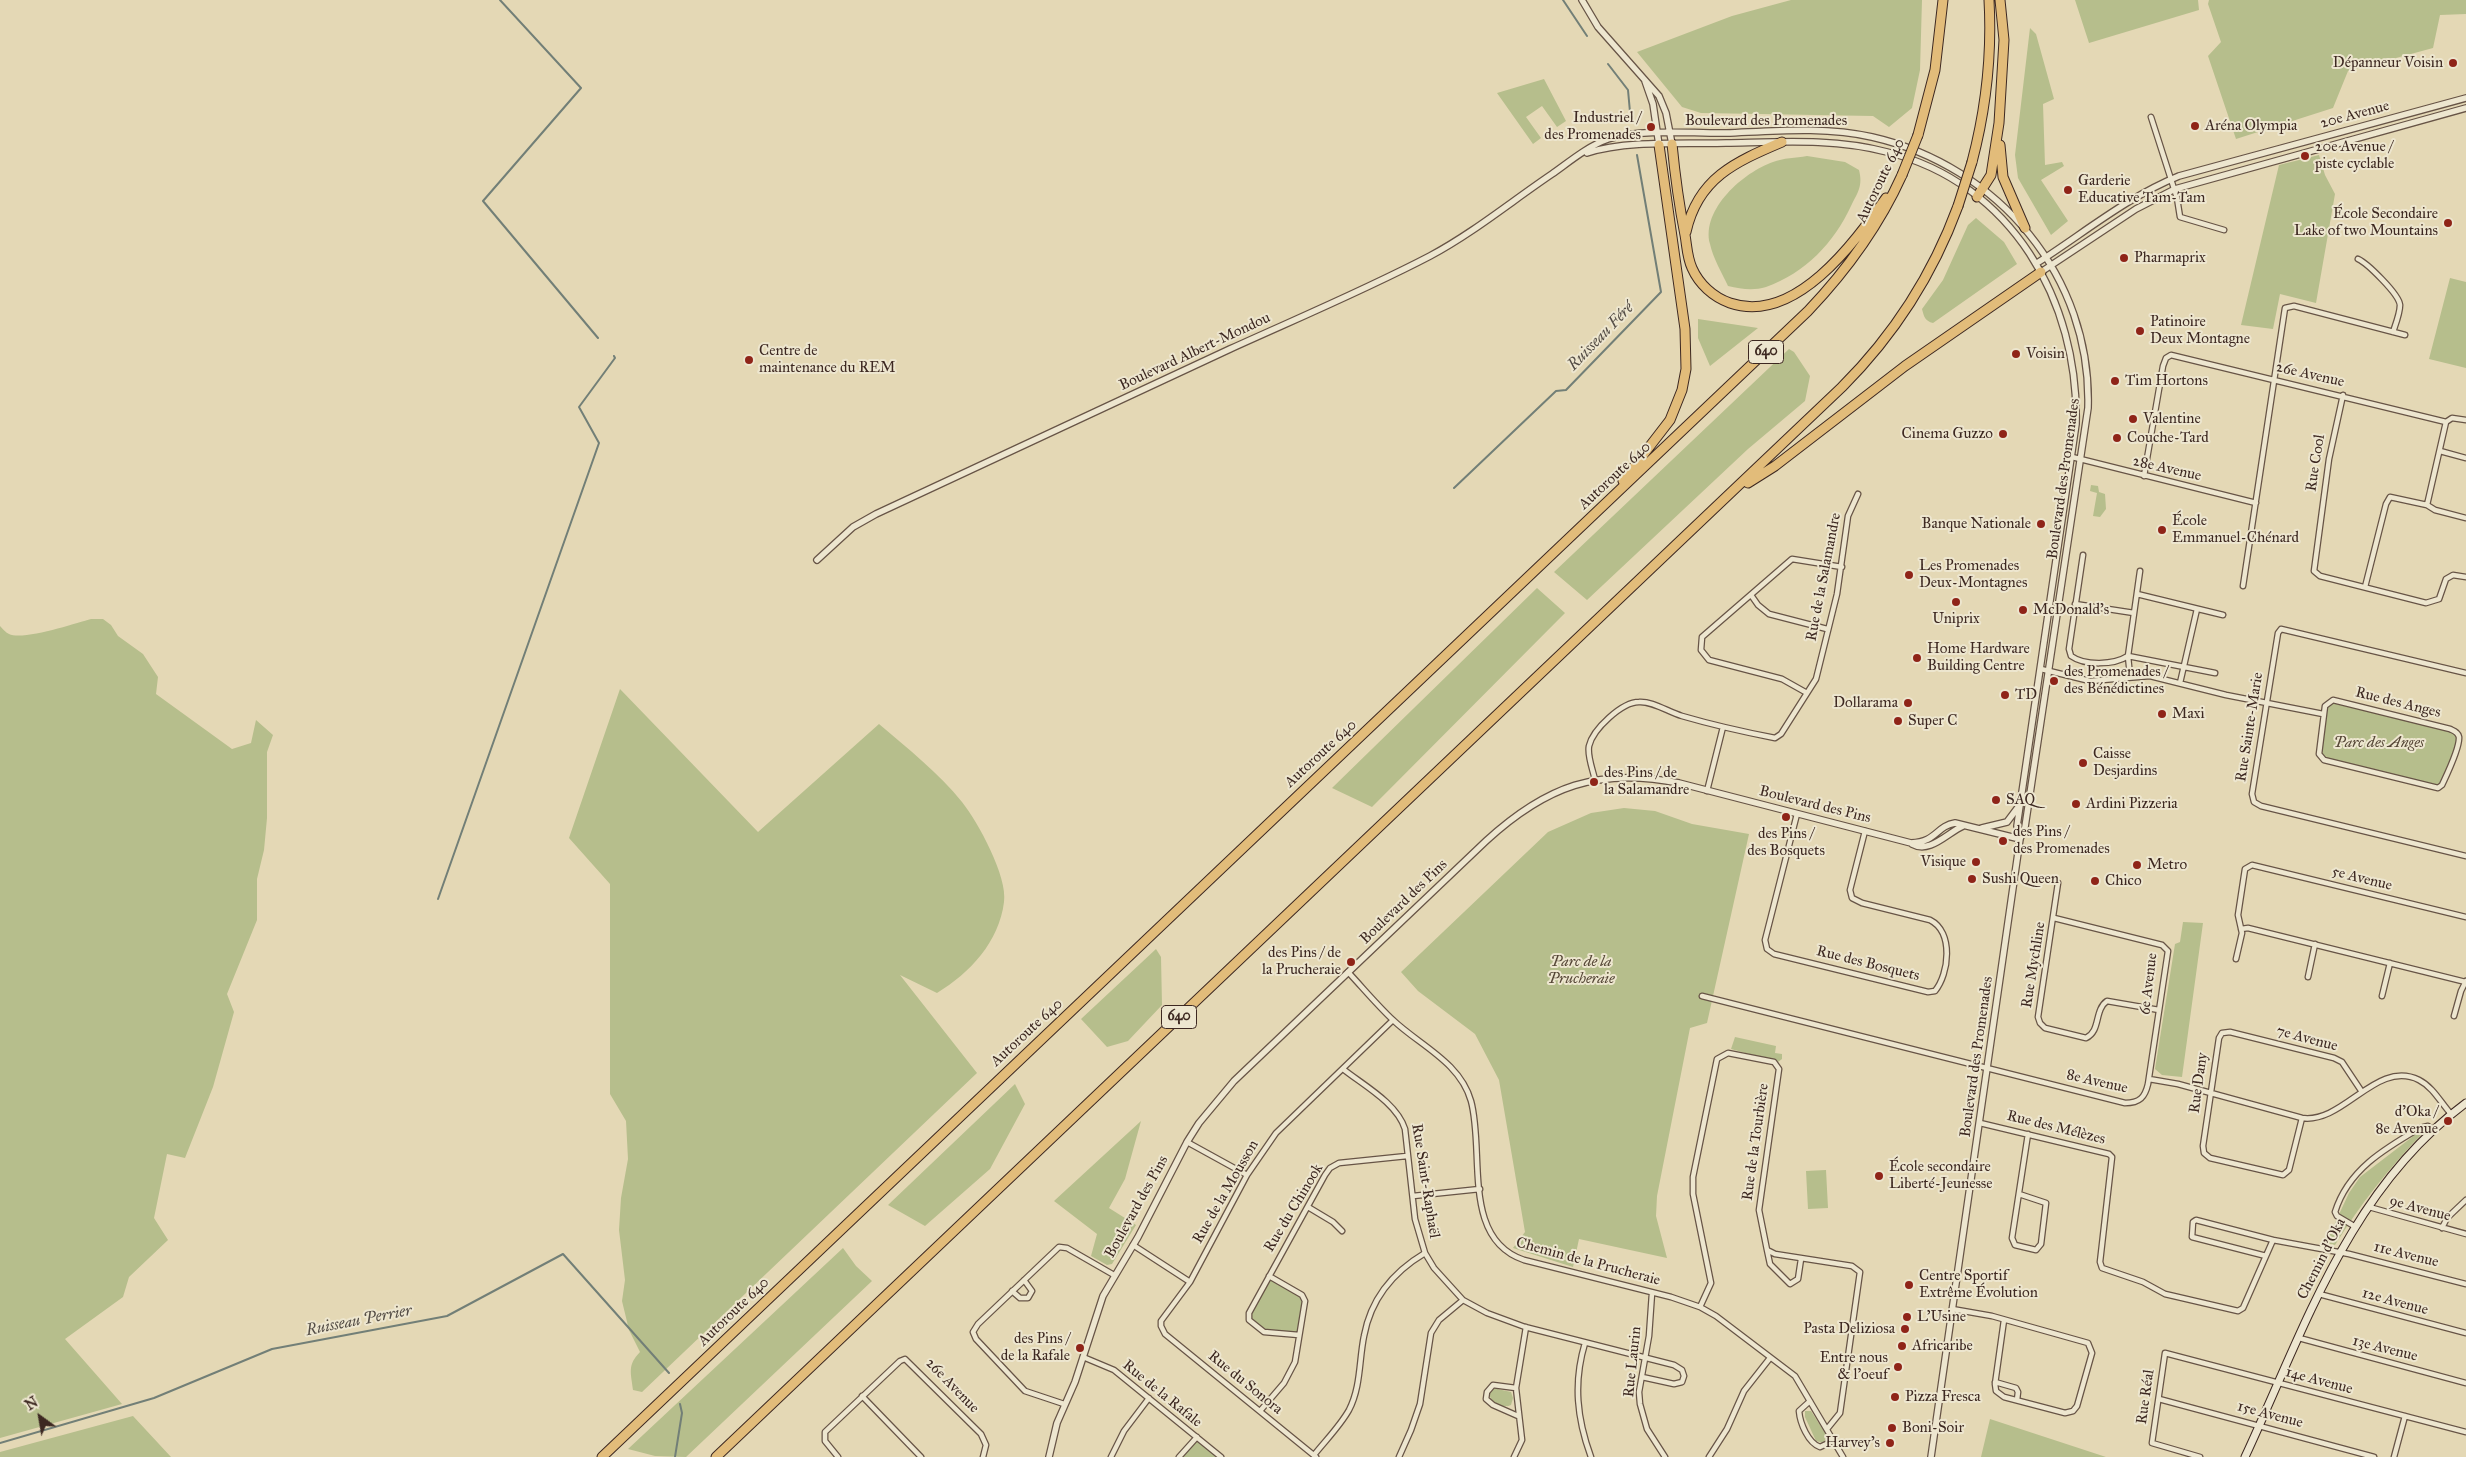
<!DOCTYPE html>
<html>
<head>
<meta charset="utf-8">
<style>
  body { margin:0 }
  #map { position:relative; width:2466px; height:1457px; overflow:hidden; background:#e4d8b5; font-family:"IM FELL Great Primer",serif }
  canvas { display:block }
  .north { position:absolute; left:15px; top:1392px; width:50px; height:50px; -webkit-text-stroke:4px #ede6cf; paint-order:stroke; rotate:328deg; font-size:14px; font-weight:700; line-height:20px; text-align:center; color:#3d2821 }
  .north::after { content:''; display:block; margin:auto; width:18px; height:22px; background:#3d2821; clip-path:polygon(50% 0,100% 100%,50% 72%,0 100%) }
</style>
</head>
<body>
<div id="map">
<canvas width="2466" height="1457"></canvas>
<div class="north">N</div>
</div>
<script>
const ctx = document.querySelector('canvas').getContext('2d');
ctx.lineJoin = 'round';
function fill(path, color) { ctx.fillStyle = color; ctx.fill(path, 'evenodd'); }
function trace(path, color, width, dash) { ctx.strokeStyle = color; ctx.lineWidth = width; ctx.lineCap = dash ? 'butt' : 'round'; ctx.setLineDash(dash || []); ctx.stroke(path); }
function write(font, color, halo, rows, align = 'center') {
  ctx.font = font + ' "IM FELL Great Primer",serif'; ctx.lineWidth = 4; ctx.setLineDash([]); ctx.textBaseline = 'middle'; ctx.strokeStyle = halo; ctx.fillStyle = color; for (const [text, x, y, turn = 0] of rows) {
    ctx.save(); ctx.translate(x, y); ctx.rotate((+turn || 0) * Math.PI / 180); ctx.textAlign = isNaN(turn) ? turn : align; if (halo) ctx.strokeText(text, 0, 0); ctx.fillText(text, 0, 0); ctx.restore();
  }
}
const green = new Path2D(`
  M1791 0H1922L1920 70 1912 108 1889 127 1873 116 1701 113 1682 107 1637 52 1732 16Z
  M2075 0H2198L2199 10 2089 43Z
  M2209 0H2466V14L2440 15 2433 48 2348 71 2333 108 2236 139 2208 56 2221 42 2208 4Z
  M2030 28 2036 34 2054 99 2043 104 2045 165 2062 162 2064 166 2041 180 2068 221 2051 235 2018 178 2015 155Z
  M1544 79 1566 121 1557 127 1542 106 1526 117 1541 138 1533 144 1497 93Z
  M2319 155 2325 175 2335 194 2316 303 2280 294 2273 329 2241 325 2279 165Z
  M1807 156 1845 162 1859 170C1863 186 1858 192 1851 206 1834 243 1805 273 1766 287 1753 291 1741 289 1728 286 1722 273 1713 258 1710 244 1701 209 1744 172 1773 162 1783 158 1796 158 1807 156Z
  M1976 218 2004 242 2017 264 1933 323C1925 321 1924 317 1922 309L1943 280 1968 225Z
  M2450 278 2466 282V368L2429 359Z
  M1698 319 1758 328 1710 366 1698 338Z
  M1789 349 1794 352 1810 376 1805 401 1748 449 1587 600 1554 572Z
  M2091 485 2098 486 2099 492 2105 494 2106 509 2100 517 2093 516 2097 493 2090 491Z
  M1537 588 1565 613 1372 807 1332 788Z
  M91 619H103L111 625 118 636 143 654 158 677 156 694 232 749 251 743 256 720 273 735 267 752V818L264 850 257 879V920L227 994 234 1012 213 1087 185 1158 167 1154 154 1218 168 1240 129 1277 123 1297 65 1339 122 1404 0 1438V626C3 629 6 633 9 634 23 641 76 623 91 619Z
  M620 689 758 832 879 724C907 748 939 773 962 802 978 822 1008 877 1004 902 999 942 970 973 937 993L900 975 977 1073 642 1392 633 1390C631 1373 627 1365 640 1352L629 1330 622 1301 625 1280 619 1230 621 1198 628 1159 626 1121 610 1094V884L569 838Z
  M2333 700 2450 729 2459 736 2447 773 2438 788 2324 760 2319 754 2325 706Z
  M1624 808 1655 811 1692 824 1749 834 1707 1023 1690 1028 1657 1196 1656 1216 1667 1258 1579 1239 1573 1267 1513 1248 1525 1232 1499 1080 1475 1034 1418 991 1401 972 1548 832 1591 813Z
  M2183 922 2203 923 2182 1077 2162 1075 2155 1069 2175 944 2180 942Z
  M1156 949 1161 957 1162 1005 1128 1041 1107 1047 1081 1019Z
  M1735 1037 1776 1046 1775 1053 1782 1054V1059L1778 1062 1731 1049Z
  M1015 1084 1025 1104 990 1169 925 1226 888 1205Z
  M1141 1121 1125 1179 1109 1208 1136 1225 1112 1264 1107 1265 1091 1256 1097 1234 1054 1201Z
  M2420 1131 2421 1135C2388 1169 2360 1205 2335 1245L2321 1242 2333 1227 2349 1193 2360 1177Z
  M1826 1170 1828 1208 1808 1209 1806 1171Z
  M843 1248 856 1266 872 1281 686 1457 655 1456 628 1449Z
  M1269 1276 1304 1298 1299 1335 1264 1332 1253 1325 1249 1313Z
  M1493 1388 1511 1392 1513 1398 1511 1405C1503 1409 1491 1403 1489 1394Z
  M1805 1411H1811L1827 1436 1824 1443 1816 1441 1805 1417Z
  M133 1416 171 1457H0V1452Z
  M1990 1419 2106 1457H1981Z
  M1197 1437 1221 1457H1179Z`);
const stream = new Path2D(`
  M500 0 581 88 483 201 598 338
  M1563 0 1587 36
  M1608 64 1628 90 1631 123
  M1454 488 1556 391 1566 390 1661 292 1637 155
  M438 899 599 443 579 407 615 358 614 356
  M0 1443 154 1398 272 1349 447 1316 563 1254 669 1373
  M675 1457 682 1413 680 1404`);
const minor = new Path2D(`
  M2151 117 2177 198 2180 217 2224 230
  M2358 259C2367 263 2399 294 2400 305 2400 313 2396 323 2393 332
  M2343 395 2329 459 2314 571 2320 576 2426 603 2439 599 2446 579 2453 575 2466 577
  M2446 422 2452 418 2466 420
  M2440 451 2466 458
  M2072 457 2256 503
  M2144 476 2163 366 2166 358 2171 355 2446 422
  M2427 505 2446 422
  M2083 555 2069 649 2071 656C2085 666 2114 665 2128 656L2215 673
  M2243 586 2285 308 2294 306 2405 335
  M2365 587 2386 504 2390 497 2427 505 2435 510 2466 518
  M2137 594 2223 615
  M1751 595 1758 605 1769 614 1827 629
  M2075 604 2134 613
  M2041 669 2090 681 2150 676 2226 695 2323 714
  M2466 673 2281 629 2278 633 2252 794 2254 802 2261 806 2466 856
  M2130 676 2128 656 2140 571
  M2180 683 2197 609
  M1807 693 1782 679 1709 660 1701 650 1702 637 1792 559 1842 567
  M2333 700 2450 729C2454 731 2458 732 2459 737 2460 748 2447 774 2442 785L2438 788 2324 760 2319 754 2325 706Z
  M1595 780C1593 770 1587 756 1589 746 1593 729 1622 702 1639 702 1653 701 1668 712 1682 716 1713 725 1744 732 1775 738L1781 734 1816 679 1837 594 1848 516 1858 494
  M1707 791 1723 727
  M1797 814 1765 940 1767 949 1774 954 1928 992 1935 991C1949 974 1954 932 1930 920L1862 903 1852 898 1850 890 1865 831
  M2058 883 2038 1017 2040 1023 2045 1028 2086 1038C2101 1031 2094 1010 2107 1001L2159 1010
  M2241 929 2248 928 2466 982
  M2236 959 2242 933 2238 915 2245 869 2252 865 2466 917
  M1348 972C1363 988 1377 1005 1393 1020 1419 1045 1460 1062 1471 1101 1485 1152 1461 1239 1524 1260L1671 1297 1700 1307 1716 1316 1795 1376 1843 1457
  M2308 977 2315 944
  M1702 996 2125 1103C2140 1103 2145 1097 2148 1084L2168 951 2162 945 2054 918
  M2382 996 2390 963
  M2454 1016 2461 991 2466 981
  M1343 1069C1363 1085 1397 1103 1405 1129L1415 1219 1425 1253 1434 1268 1463 1300 1487 1313 1525 1327 1674 1365 1682 1370 1684 1376 1682 1382 1674 1384 1642 1377
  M2149 1079 2178 1084 2302 1118C2344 1124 2376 1059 2419 1080 2433 1087 2441 1103 2451 1114
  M2302 1118 2289 1170 2283 1175 2210 1158 2204 1153 2203 1146 2219 1038 2222 1033 2230 1032 2334 1058 2342 1062 2362 1092
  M1980 1123 2109 1154 2112 1157 2100 1262 2102 1268 2143 1282 2165 1294 2238 1311 2243 1308 2273 1240 2349 1254 2466 1284
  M1187 1142 1247 1175
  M2019 1194 2046 1203 2041 1244 2036 1250 2015 1245 2012 1238 2028 1134
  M1413 1196 1480 1189
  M1308 1207 1333 1222 1342 1231
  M2369 1207 2466 1234
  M2354 1226 2337 1216 2335 1212C2348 1170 2384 1149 2420 1128L2428 1126 2433 1130
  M2442 1228 2447 1218 2466 1200
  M1133 1245 1190 1282
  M1767 1250 1770 1264 1790 1284 1798 1279 1801 1259
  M2266 1256 2192 1237 2193 1222 2196 1220 2273 1240
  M1012 1291 1020 1298H1028L1032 1291 1024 1280
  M1652 1293 1649 1336 1639 1392 1640 1404 1647 1429 1665 1457
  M2319 1294 2466 1333
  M1700 1307 1711 1283 1693 1194V1177L1717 1059 1728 1053 1774 1062 1779 1069 1759 1210 1767 1250 1775 1254 1852 1266 1860 1272 1840 1413 1827 1429
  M1952 1309 1992 1316 2088 1343 2092 1353 2077 1406 2073 1411 2065 1413 2004 1397 1996 1391 1995 1384 2004 1320
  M1299 1335 1264 1332 1249 1320V1313L1325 1175 1330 1168 1339 1163 1407 1156
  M2299 1338 2466 1383
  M1585 1343C1573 1383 1577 1419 1591 1457
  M1083 1357 1114 1370 1221 1457
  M1995 1382 2016 1388 2018 1392 2017 1400
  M1516 1388 1493 1385 1487 1392 1486 1399 1493 1405 1518 1416
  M862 1396 921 1457
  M2159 1399 2374 1457
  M1810 1401 1799 1411C1800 1423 1808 1443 1820 1447L1833 1441
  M1064 1404 1025 1391 976 1339 973 1332 978 1324 1059 1247 1067 1248 1114 1275
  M1260 1411 1284 1383 1295 1362 1305 1301 1302 1295 1269 1276
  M1314 1455C1326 1440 1340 1426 1349 1410 1361 1387 1359 1360 1364 1336 1371 1298 1393 1272 1425 1253
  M838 1457 825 1441V1432L900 1361 905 1359 981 1434 986 1445 983 1457
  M1111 1457 1124 1431 1149 1398
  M1179 1457 1197 1437
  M1316 1457 1165 1334 1161 1326V1321L1190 1282 1247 1175 1276 1133 1393 1020
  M1399 1457 1411 1430 1420 1404 1431 1333 1439 1320 1463 1300
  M1514 1457 1522 1440 1516 1388 1526 1327
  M1709 1457 1727 1429 1744 1391 1770 1358
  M2200 1457 2152 1443 2165 1353 2466 1432
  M2394 1457 2405 1416`);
const tertiary = new Path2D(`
  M1582 0 1598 27 1659 96 1666 113 1672 144
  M1645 81 1653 104 1659 145
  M1587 153C1626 140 1684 144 1726 143 1780 142 1834 138 1887 152 2012 183 2079 301 2076 424L2017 826 2020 839
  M2037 263C2084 233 2127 197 2179 176L2466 98
  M2041 272 2136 209 2175 189 2466 108
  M817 560 853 527 876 514C994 459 1112 404 1230 349 1296 319 1365 290 1430 256 1473 233 1512 201 1552 174 1569 162 1588 146 1608 139 1640 129 1692 133 1726 133 1774 131 1825 126 1872 137 1999 166 2092 277 2088 408L2025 827 2020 839 1931 1457
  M1982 828 2007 822 2019 806
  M1912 844C1930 854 1947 833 1963 826
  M1049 1457 1057 1423 1075 1382 1103 1296 1138 1237 1187 1142 1199 1123 1234 1081 1486 841C1546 786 1598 767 1679 783L1911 843C1937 842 1936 826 1955 823L2020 839`);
const secondary = new Path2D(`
  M2245 1457C2304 1330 2349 1189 2466 1103`);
const motorway = new Path2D(`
  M1918 135 1935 70 1943 0
  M1672 144C1675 175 1679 205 1685 235 1687 246 1687 257 1692 268 1699 284 1713 297 1730 303 1795 325 1854 243 1886 198
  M2000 145 2003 177 2025 228
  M1972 162C1986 109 1992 54 1989 0
  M1977 197 1991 175 1999 123 2004 40 2000 0
  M1686 232C1698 178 1735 162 1782 142
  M1623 481 1670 420 1682 390 1686 369 1685 329 1659 145
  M1748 483 1775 466 1905 366 2041 272
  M602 1457 1808 311C1847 270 1879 226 1902 175
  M716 1457 1842 387C1894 335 1933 274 1958 206`);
const motorwayBridge = new Path2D(`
  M1902 175 1918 135
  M1958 206 1972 162`);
const markers = [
  [2453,63,5,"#8f2418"],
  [2195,126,5,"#8f2418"],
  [1651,127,5,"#8f2418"],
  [2305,156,5,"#8f2418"],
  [2068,190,5,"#8f2418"],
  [2448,223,5,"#8f2418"],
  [2124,258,5,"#8f2418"],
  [2140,331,5,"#8f2418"],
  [2016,354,5,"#8f2418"],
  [749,360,5,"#8f2418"],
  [2115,381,5,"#8f2418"],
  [2133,419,5,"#8f2418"],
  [2003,434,5,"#8f2418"],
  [2117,438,5,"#8f2418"],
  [2041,524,5,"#8f2418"],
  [2162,530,5,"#8f2418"],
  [1909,575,5,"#8f2418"],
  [1956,602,5,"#8f2418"],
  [2023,610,5,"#8f2418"],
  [1917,658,5,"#8f2418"],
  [2054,681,5,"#8f2418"],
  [2005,695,5,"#8f2418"],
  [1908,703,5,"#8f2418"],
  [2162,714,5,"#8f2418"],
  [1898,721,5,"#8f2418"],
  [2083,763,5,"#8f2418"],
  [1594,782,5,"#8f2418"],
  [1996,800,5,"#8f2418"],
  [2076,804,5,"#8f2418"],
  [1786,817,5,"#8f2418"],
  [2003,841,5,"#8f2418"],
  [1976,862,5,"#8f2418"],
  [2137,865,5,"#8f2418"],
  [1972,879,5,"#8f2418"],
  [2095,881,5,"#8f2418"],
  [1351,962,5,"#8f2418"],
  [2448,1121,5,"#8f2418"],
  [1879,1176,5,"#8f2418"],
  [1909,1285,5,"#8f2418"],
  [1907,1317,5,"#8f2418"],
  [1905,1329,5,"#8f2418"],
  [1902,1346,5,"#8f2418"],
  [1080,1348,5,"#8f2418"],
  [1898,1367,5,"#8f2418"],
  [1895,1397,5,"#8f2418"],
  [1892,1428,5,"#8f2418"],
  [1890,1443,5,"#8f2418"]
];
const shields = [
  [1766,352,35],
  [1179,1017,35]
];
const shieldNames = [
  ["640",1766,352],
  ["640",1179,1017]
];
const poiNames = [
  ["Dépanneur Voisin",2443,63,"right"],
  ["Industriel /",1641,118,"right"],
  ["des Promenades",1641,135,"right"],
  ["Aréna Olympia",2205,126],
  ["20e Avenue /",2315,147],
  ["piste cyclable",2315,164],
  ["Garderie",2078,181],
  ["Educative Tam-Tam",2078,198],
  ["École Secondaire",2438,214,"right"],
  ["Lake of two Mountains",2438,231,"right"],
  ["Pharmaprix",2134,258],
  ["Patinoire",2150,322],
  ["Deux Montagne",2150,339],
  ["Centre de",759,351],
  ["maintenance du REM",759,368],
  ["Voisin",2026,354],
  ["Tim Hortons",2125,381],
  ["Valentine",2143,419],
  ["Cinema Guzzo",1993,434,"right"],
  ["Couche-Tard",2127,438],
  ["École",2172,521],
  ["Emmanuel-Chénard",2172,538],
  ["Banque Nationale",2031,524,"right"],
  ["Les Promenades",1919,566],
  ["Deux-Montagnes",1919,583],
  ["McDonald's",2033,610],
  ["Uniprix",1956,619,"center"],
  ["Home Hardware",1927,649],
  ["Building Centre",1927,666],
  ["des Promenades /",2064,672],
  ["des Bénédictines",2064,689],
  ["TD",2015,695],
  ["Dollarama",1898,703,"right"],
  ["Maxi",2172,714],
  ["Super C",1908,721],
  ["Caisse",2093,754],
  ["Desjardins",2093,771],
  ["des Pins / de",1604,773],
  ["la Salamandre",1604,790],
  ["SAQ",2006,800],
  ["Ardini Pizzeria",2086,804],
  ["des Pins /",2013,832],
  ["des Promenades",2013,849],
  ["des Pins /",1786,834,"center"],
  ["des Bosquets",1786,851,"center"],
  ["Visique",1966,862,"right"],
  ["Metro",2147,865],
  ["Sushi Queen",1982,879],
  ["Chico",2105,881],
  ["des Pins / de",1341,953,"right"],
  ["la Prucheraie",1341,970,"right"],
  ["d'Oka /",2438,1112,"right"],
  ["8e Avenue",2438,1129,"right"],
  ["École secondaire",1889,1167],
  ["Liberté-Jeunesse",1889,1184],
  ["Centre Sportif",1919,1276],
  ["Extrême Évolution",1919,1293],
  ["L'Usine",1917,1317],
  ["Pasta Deliziosa",1895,1329,"right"],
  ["des Pins /",1070,1339,"right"],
  ["de la Rafale",1070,1356,"right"],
  ["Africaribe",1912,1346],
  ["Entre nous",1888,1358,"right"],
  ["& l'oeuf",1888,1375,"right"],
  ["Pizza Fresca",1905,1397],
  ["Boni-Soir",1902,1428],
  ["Harvey's",1880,1443,"right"]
];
const streetNames = [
  ["20e Avenue",2355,115,-15],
  ["Boulevard des Promenades",1766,121],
  ["Autoroute 640",1881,181,-64],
  ["Boulevard Albert-Mondou",1195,352,-25],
  ["26e Avenue",2310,375,13],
  ["Rue Cool",2316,463,-81],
  ["28e Avenue",2167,469,13],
  ["Autoroute 640",1615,476,-43],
  ["Boulevard des Promenades",2064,479,-82],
  ["Rue de la Salamandre",1824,577,-79],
  ["Rue des Anges",2398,703,14],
  ["Rue Sainte-Marie",2250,727,-81],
  ["Autoroute 640",1321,754,-43],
  ["Boulevard des Pins",1815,805,14],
  ["5e Avenue",2362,879,14],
  ["Boulevard des Pins",1404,902,-44],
  ["Rue des Bosquets",1868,964,14],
  ["Rue Mychline",2034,965,-81],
  ["6e Avenue",2149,984,-83],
  ["Autoroute 640",1027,1033,-43],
  ["7e Avenue",2307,1039,15],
  ["Boulevard des Promenades",1977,1057,-82],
  ["8e Avenue",2097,1082,13],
  ["Rue Dany",2199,1083,-82],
  ["Rue des Mélèzes",2056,1128,14],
  ["Rue de la Tourbière",1756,1142,-82],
  ["Rue Saint-Raphaël",1425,1181,81],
  ["Rue de la Mousson",1226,1192,-60],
  ["Boulevard des Pins",1137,1207,-61],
  ["Rue du Chinook",1294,1208,-59],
  ["9e Avenue",2420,1209,15],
  ["11e Avenue",2406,1255,14],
  ["Chemin d'Oka",2322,1259,-63],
  ["Chemin de la Prucheraie",1588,1262,15],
  ["12e Avenue",2395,1302,15],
  ["Autoroute 640",734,1312,-44],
  ["13e Avenue",2385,1349,14],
  ["Rue Laurin",1633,1362,-84],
  ["14e Avenue",2319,1381,15],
  ["Rue du Sonora",1245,1383,39],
  ["26e Avenue",952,1386,46],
  ["Rue de la Rafale",1162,1394,39],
  ["Rue Réal",2146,1397,-82],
  ["15e Avenue",2270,1415,15]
];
const parkNames = [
  ["Parc des Anges",2379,743],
  ["Parc de la",1581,962],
  ["Prucheraie",1581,979]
];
const waterNames = [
  ["Ruisseau Féré",1601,337,-46],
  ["Ruisseau Perrier",359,1321,-11]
];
fill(green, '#b6be8c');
trace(stream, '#727f77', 2);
trace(minor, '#675446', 7);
trace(tertiary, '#675446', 8);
trace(secondary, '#3d2821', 9);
trace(motorway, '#3d2821', 11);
trace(minor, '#ede6cf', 4.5);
trace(tertiary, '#ede6cf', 5.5);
trace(secondary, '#ede6cf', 7);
trace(motorway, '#e2bc7a', 9);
trace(motorwayBridge, '#3d2821', 11, []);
trace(motorwayBridge, '#e2bc7a', 9);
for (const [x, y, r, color] of markers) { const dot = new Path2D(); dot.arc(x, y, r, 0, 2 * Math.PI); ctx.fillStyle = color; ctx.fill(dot); trace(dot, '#ede6cf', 2); }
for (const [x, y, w] of shields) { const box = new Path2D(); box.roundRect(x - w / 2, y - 11.5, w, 23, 4); ctx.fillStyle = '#ede6cf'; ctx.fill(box); trace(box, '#3d2821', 1); }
write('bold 14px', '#3d2821', null, shieldNames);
write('15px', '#3d2821', '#ede6cf', poiNames, 'left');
write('15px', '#3d2821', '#ede6cf', streetNames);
write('italic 15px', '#554636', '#ede6cf', parkNames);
write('italic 16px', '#534c45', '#ede6cf', waterNames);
</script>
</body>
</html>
